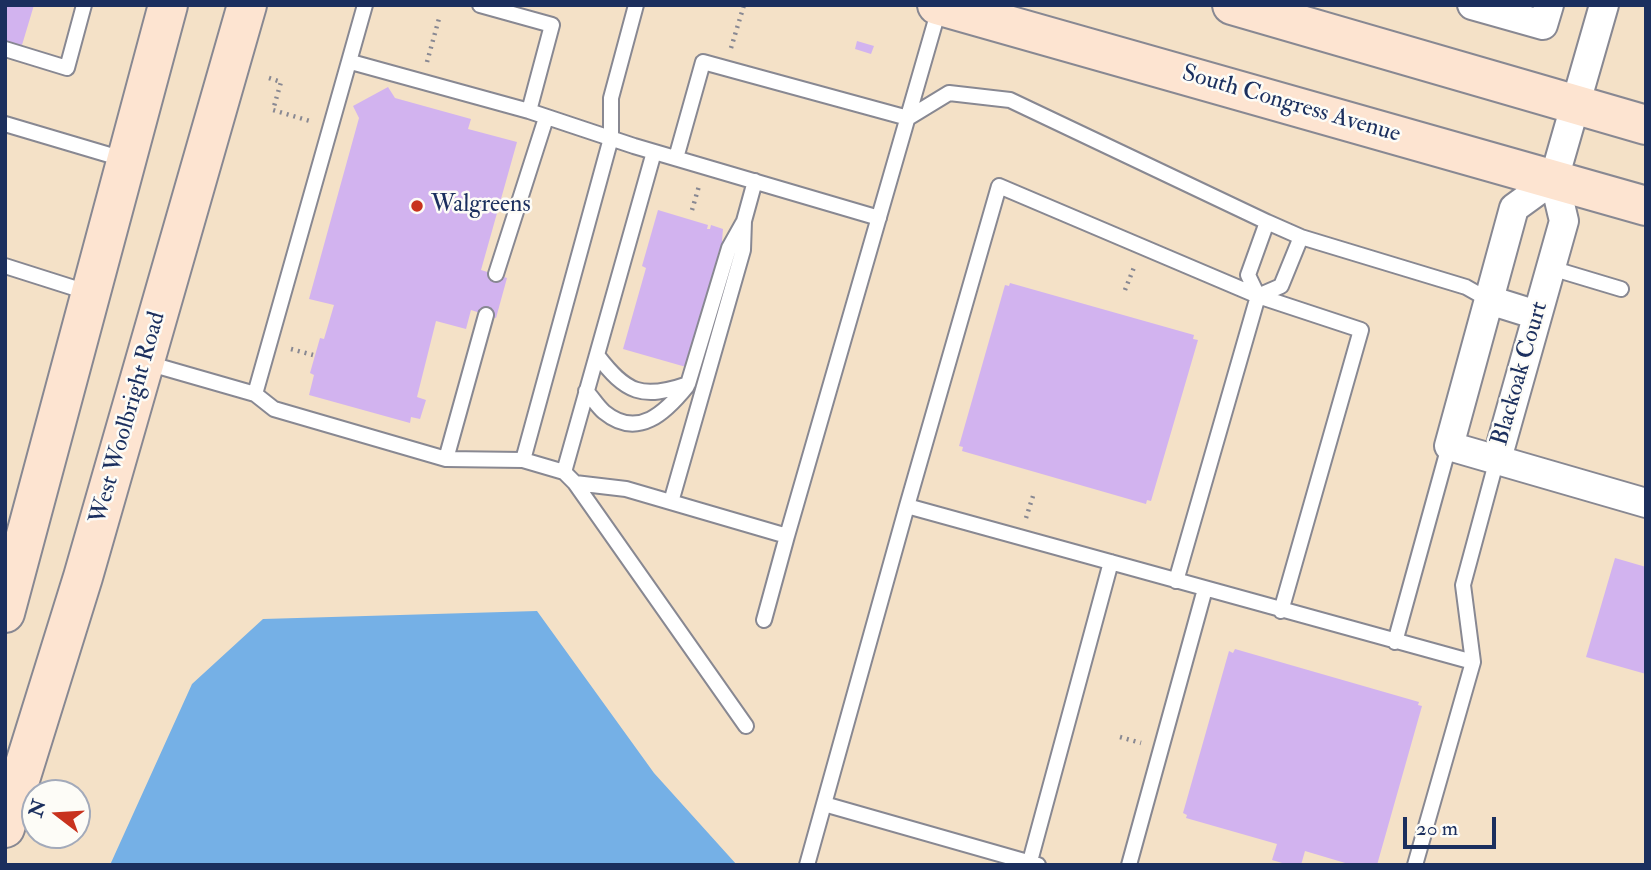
<!DOCTYPE html>
<html>
<head>
<meta charset="utf-8">
<style>
  body { margin:0 }
  #map { position:relative; width:1651px; height:870px; overflow:hidden; background:#f4e1c7; font-family:"IM FELL Double Pica",serif }
  canvas { display:block }
  .frame { position:absolute; inset:0; border:7px solid #1b2f5e; pointer-events:none }
  .north { position:absolute; left:21px; top:779px; width:70px; height:70px; box-sizing:border-box; background:#fdfcf7; border:2px solid #a3aaba; border-radius:50%; rotate:287deg; font-size:19px; font-weight:700; line-height:28px; text-align:center; color:#1b2f5e }
  .north::after { content:''; display:block; margin:auto; width:24px; height:32px; background:#c8321e; clip-path:polygon(50% 0,100% 100%,50% 72%,0 100%) }
  .scale { position:absolute; left:1403px; top:817px; width:93px; height:32px; box-sizing:border-box; border:4px solid #1b2f5e; border-top:0; padding-left:9px; font-size:21px; line-height:24px; white-space:nowrap; color:#1b2f5e; -webkit-text-stroke:5px #fdfcf7; paint-order:stroke }
</style>
</head>
<body>
<div id="map">
<canvas width="1651" height="870"></canvas>
<div class="frame"></div>
<div class="north">N</div>
<div class="scale">20 m</div>
</div>
<script>
const ctx = document.querySelector('canvas').getContext('2d');
ctx.lineJoin = 'round';
function fill(path, color) { ctx.fillStyle = color; ctx.fill(path, 'evenodd'); }
function trace(path, color, width, dash) { ctx.strokeStyle = color; ctx.lineWidth = width; ctx.lineCap = dash ? 'butt' : 'round'; ctx.setLineDash(dash || []); ctx.stroke(path); }
function write(font, color, halo, rows, align = 'center') {
  ctx.font = font + ' "IM FELL Double Pica",serif'; ctx.lineWidth = 5; ctx.setLineDash([]); ctx.textBaseline = 'middle'; ctx.strokeStyle = halo; ctx.fillStyle = color; for (const [text, x, y, turn = 0] of rows) {
    ctx.save(); ctx.translate(x, y); ctx.rotate((+turn || 0) * Math.PI / 180); ctx.textAlign = isNaN(turn) ? turn : align; if (halo) ctx.strokeText(text, 0, 0); ctx.fillText(text, 0, 0); ctx.restore();
  }
}
const water = new Path2D(`
  M537 611 654 773 737 865H110L192 684 263 619Z`);
const building = new Path2D(`
  M5 5H34L22 45 5 41Z
  M857 41 874 46 871 54 855 49Z
  M388 87 395 98 471 119 468 129 517 142 481 270 507 278 496 318 471 310 466 329 436 321 417 397 426 400 420 419 411 417 410 423 309 395 314 375 310 373 320 338 324 339 334 305 309 299 359 118 353 106Z
  M658 210 708 225 707 229H710L711 225 723 229 722 241 727 243 725 253 719 251 711 280 717 282 714 291 708 289 694 337 700 339 697 349 692 347 686 367 623 349 646 268 642 266Z
  M1010 283 1194 335 1193 339 1198 340 1151 501 1147 500 1146 504 962 451 963 447 959 446 1005 285 1009 286Z
  M1615 558 1646 567V674L1586 657Z
  M1235 649 1419 702 1418 705 1422 706 1377 865H1352L1305 851 1301 865H1289L1272 860 1277 844 1186 818 1187 815 1183 813 1229 651 1233 653Z`);
const path = new Path2D(`
  M731 48 744 5
  M427 62 440 15
  M269 78 281 82 273 110 310 121
  M692 210 699 186
  M1125 290 1135 265
  M291 349 313 355
  M1026 518 1033 496
  M1120 737 1141 743`);
const service = new Path2D(`
  M5 49 67 68 84 5
  M351 62 529 111 552 25 480 5
  M529 111 634 146 879 218
  M5 124 123 159
  M676 158 703 62 908 118 949 93 1010 100 1267 222 1301 237 1466 287 1489 300
  M5 266 90 293
  M1551 268 1621 289
  M496 274 546 118
  M1258 296 1281 286 1301 237
  M597 355C626 393 642 400 688 384L729 248 743 223
  M147 363 255 394 274 409 446 459 523 460 611 138V98L636 5
  M586 391C592 397 597 406 604 412 638 440 666 412 687 386
  M255 394 365 5
  M446 459 486 315
  M523 460 564 472 575 483 746 726
  M564 472 654 152
  M575 483 626 489 787 536 939 9
  M671 502 743 250 744 221 755 181
  M907 506 1473 662
  M1176 581 1258 296 1248 275 1267 222
  M764 620 787 536
  M1395 642 1449 446
  M824 804 1038 865
  M807 865 907 506 999 186 1258 296 1361 330 1281 611
  M1029 865 1111 562
  M1129 865 1205 589
  M1415 865 1473 662 1463 585 1497 459`);
const minor = new Path2D(`
  M1472 5 1543 25 1549 5
  M1554 179 1514 208 1449 446 1646 503
  M1554 179 1604 5
  M1489 300 1537 315
  M1497 459 1564 221 1554 179`);
const secondary = new Path2D(`
  M937 5 1646 206
  M1232 5 1646 125
  M5 613 168 5
  M5 828 83 577 247 5`);
const markers = [
  [417,206,7,"#c8321e"]
];
const streetNames = [
  ["South Congress Avenue",1291,105,16],
  ["Blackoak Court",1521,374,-74],
  ["West Woolbright Road",129,418,-74]
];
const poiNames = [
  ["Walgreens",431,206]
];
fill(water, '#75b0e6');
fill(building, '#d2b3ef');
trace(service, '#888892', 18);
trace(minor, '#888892', 32);
trace(secondary, '#888892', 42);
trace(path, '#888892', 4.5, [2, 5]);
trace(service, '#fff', 14);
trace(minor, '#fff', 28);
trace(secondary, '#fde4d1', 38);
for (const [x, y, r, color] of markers) { const dot = new Path2D(); dot.arc(x, y, r, 0, 2 * Math.PI); ctx.fillStyle = color; ctx.fill(dot); trace(dot, '#fdfcf7', 2.5); }
write('24px', '#1b2f5e', '#fdfcf7', streetNames);
write('24px', '#1b2f5e', '#fdfcf7', poiNames, 'left');
</script>
</body>
</html>
